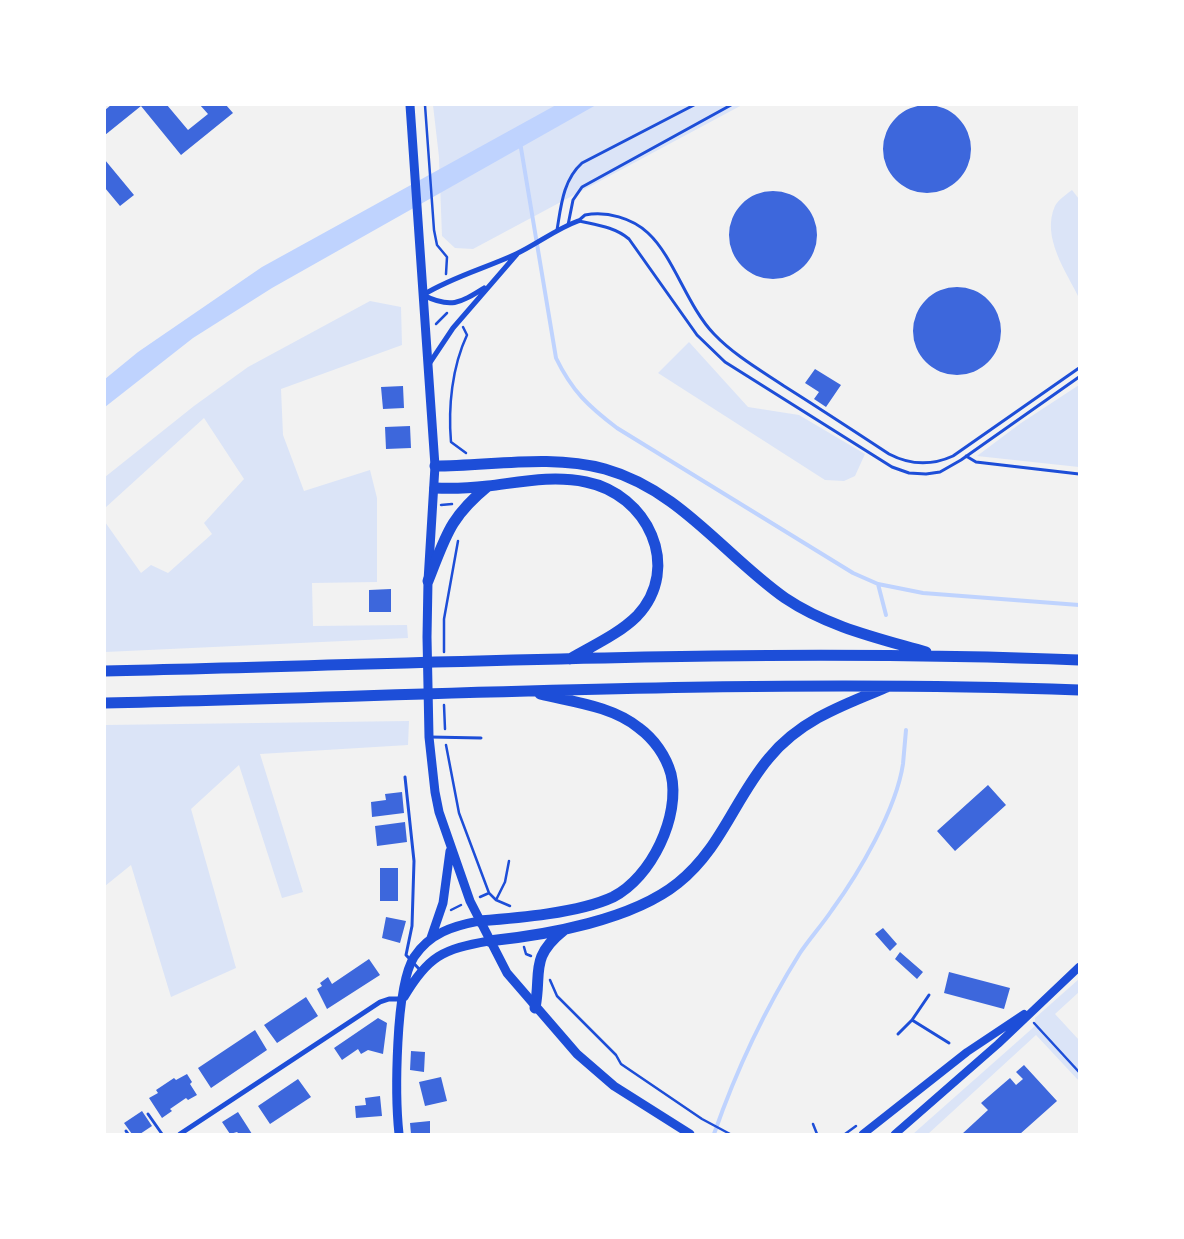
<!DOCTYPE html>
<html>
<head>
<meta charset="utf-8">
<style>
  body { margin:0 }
  #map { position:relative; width:1184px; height:1239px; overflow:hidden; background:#f2f2f2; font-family:"Alegreya Sans",sans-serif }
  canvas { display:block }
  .frame { position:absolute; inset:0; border:106px solid #fff; pointer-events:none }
</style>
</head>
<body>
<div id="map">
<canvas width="1184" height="1239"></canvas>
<div class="frame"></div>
</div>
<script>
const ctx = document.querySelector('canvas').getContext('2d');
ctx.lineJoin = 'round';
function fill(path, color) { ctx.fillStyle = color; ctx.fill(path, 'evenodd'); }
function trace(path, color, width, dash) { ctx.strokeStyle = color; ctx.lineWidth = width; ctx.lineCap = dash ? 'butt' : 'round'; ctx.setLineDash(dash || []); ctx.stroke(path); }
const green = new Path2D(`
  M433 105H742L473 249 455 248 442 236 439 157Z
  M1072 190 1079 199V298C1066 271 1041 237 1055 206 1058 200 1067 194 1072 190Z
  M370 301 401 307 402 345 281 389 283 435 304 491 370 470 377 498V582L312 583 313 626 407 625 408 638 105 652V522L141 573 151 565 168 573 212 534 204 523 244 479 204 418 105 508V477L194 406 248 367Z
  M689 342 748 407 799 415 865 454 855 476 844 481 825 480 658 373Z
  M1079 385V467L977 456 1021 423Z
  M409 721 408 745 260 754 303 892 282 898 239 765 191 809 236 968 171 997 131 865 105 886V725Z
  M1079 979V992L1055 1014 1079 1040V1081L1036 1035 928 1134H913L1035 1026V1018Z`);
const water = new Path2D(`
  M556 105H596L272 288 193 338 105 407V379L138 352 262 267Z`);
const stream = new Path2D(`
  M520 142 556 358C572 391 588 406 617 428L853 573 878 584 923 593 1079 605
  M878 584 886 615
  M714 1134C736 1071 765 1009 800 953 810 938 822 925 832 910 859 873 896 810 903 764 904 753 905 741 906 730`);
const building = new Path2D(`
  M883 149a44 44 0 1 1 88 0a44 44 0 1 1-88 0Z
  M111 105H167L188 130 208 114 200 105H226L233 113 181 155 141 106 105 135V110Z
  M105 160 134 195 120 206 105 188Z
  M729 235a44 44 0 1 1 88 0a44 44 0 1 1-88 0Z
  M913 331a44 44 0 1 1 88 0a44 44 0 1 1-88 0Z
  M815 369 841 385 826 407 814 399 819 392 805 383Z
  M403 386 404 408 383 409 381 387Z
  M410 426 411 448 386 449 385 427Z
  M391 589V612H369V590Z
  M988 785 1006 805 955 851 937 831Z
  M402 792 404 813 372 817 371 802 386 800 385 794Z
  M405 822 407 842 377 846 375 826Z
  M380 868H398V901H380Z
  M386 917 406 921 400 943 382 938Z
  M883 928 897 944 890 951 875 934Z
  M900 952 923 972 917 979 895 959Z
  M369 959 380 975 327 1009 317 989 322 986 320 983 328 977 332 984Z
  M949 972 1010 988 1004 1009 944 993Z
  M306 997 318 1016 277 1043 264 1025Z
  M378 1018 387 1023 383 1054 368 1050 361 1054 358 1049 342 1060 334 1048Z
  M255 1030 267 1050 211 1088 198 1068Z
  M411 1051 425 1052 424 1072 410 1070Z
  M1024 1065 1057 1101 1020 1134H962L988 1110 981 1103 1003 1084 1010 1078 1016 1085 1023 1079 1016 1072Z
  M187 1074 192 1082 190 1084 197 1095 188 1100 186 1098 170 1109 172 1111 162 1118 149 1098 158 1093 156 1090 174 1078 176 1080Z
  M441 1077 447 1101 425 1106 419 1082Z
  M298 1079 311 1097 270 1124 258 1106Z
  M380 1096 382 1116 356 1118 355 1106 366 1105 365 1098Z
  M142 1111 152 1126 140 1134H132L124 1123Z
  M238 1112 247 1126 252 1134H239L237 1132 230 1134 222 1122Z
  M430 1121V1134H411L410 1123Z`);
const path = new Path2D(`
  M425 105 434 230 437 245 447 257 446 274
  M436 324 447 313
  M463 327 467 335C452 367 448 407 451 442L466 453
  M441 505 452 504
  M444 652V619L458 541
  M444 705 445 729
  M446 745 459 813 489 893
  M480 897 489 893 496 900 510 906
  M496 900 505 882 509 861
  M451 910 461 905
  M524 947 526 954 531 956
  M550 980 557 996 616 1055 621 1064 702 1119 730 1134
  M1034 1023 1079 1072
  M813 1124 817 1134
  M845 1134 856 1126`);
const service = new Path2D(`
  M578 221 585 215C607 211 632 218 648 233 674 257 687 306 714 334 734 355 760 370 784 386 819 408 854 431 889 454 910 465 931 466 953 456L1079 368
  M579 221C597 225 615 227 629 239L697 335 725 362 892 467 909 473 926 474 940 472 961 460 1079 377
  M568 225 573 200 582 187 731 105
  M557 230C561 206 563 180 582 163L694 105
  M966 456 976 462 1079 474
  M430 737 481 738
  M405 777 414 861 412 926 406 955 420 970
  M912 1020 949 1043
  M898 1034 912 1020 929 995
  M148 1114 162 1134
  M126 1131 128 1134`);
const minor = new Path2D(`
  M423 295C452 277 486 268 516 254 537 244 556 229 578 221
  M423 295C451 309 460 303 484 288
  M429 364 453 328 517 254
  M180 1134 380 1002 389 999H403`);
const tertiary = new Path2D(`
  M863 1134 967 1052 1024 1014
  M895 1134 998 1044 1079 967`);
const secondary = new Path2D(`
  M410 105 435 466 428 581 427 637 429 737 435 792 439 812 470 901 507 973 577 1054 614 1086 690 1134
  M431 938 443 903 450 851
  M404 997C428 956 443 949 489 941
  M399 1134C395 1097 395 987 414 957 430 933 453 926 479 921`);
const motorway = new Path2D(`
  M435 466C491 466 550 454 605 469 680 490 724 555 785 598 828 627 878 638 926 652
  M435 488C453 489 470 488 488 486 521 482 553 475 586 482 647 494 683 567 637 616 619 634 592 646 570 659
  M428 581C446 536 449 518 488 486
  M105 671C429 664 754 647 1079 660
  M105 703C430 696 754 678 1079 690
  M479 921C517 918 579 913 613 897 651 878 681 816 671 774 666 756 654 739 639 728 612 706 573 702 540 694
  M489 941C547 935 632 920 678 883 721 849 735 798 769 758 800 720 843 705 887 687
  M535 1008C542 972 529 958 564 930`);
fill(green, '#dbe4f7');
fill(water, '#bfd3fe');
trace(stream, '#bfd3fe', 4);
fill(building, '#3d67dc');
trace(path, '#1d4ed8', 2.5);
trace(service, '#1d4ed8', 3);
trace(minor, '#1d4ed8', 5);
trace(tertiary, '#1d4ed8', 8);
trace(secondary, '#1d4ed8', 9);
trace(motorway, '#1d4ed8', 11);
</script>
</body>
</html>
